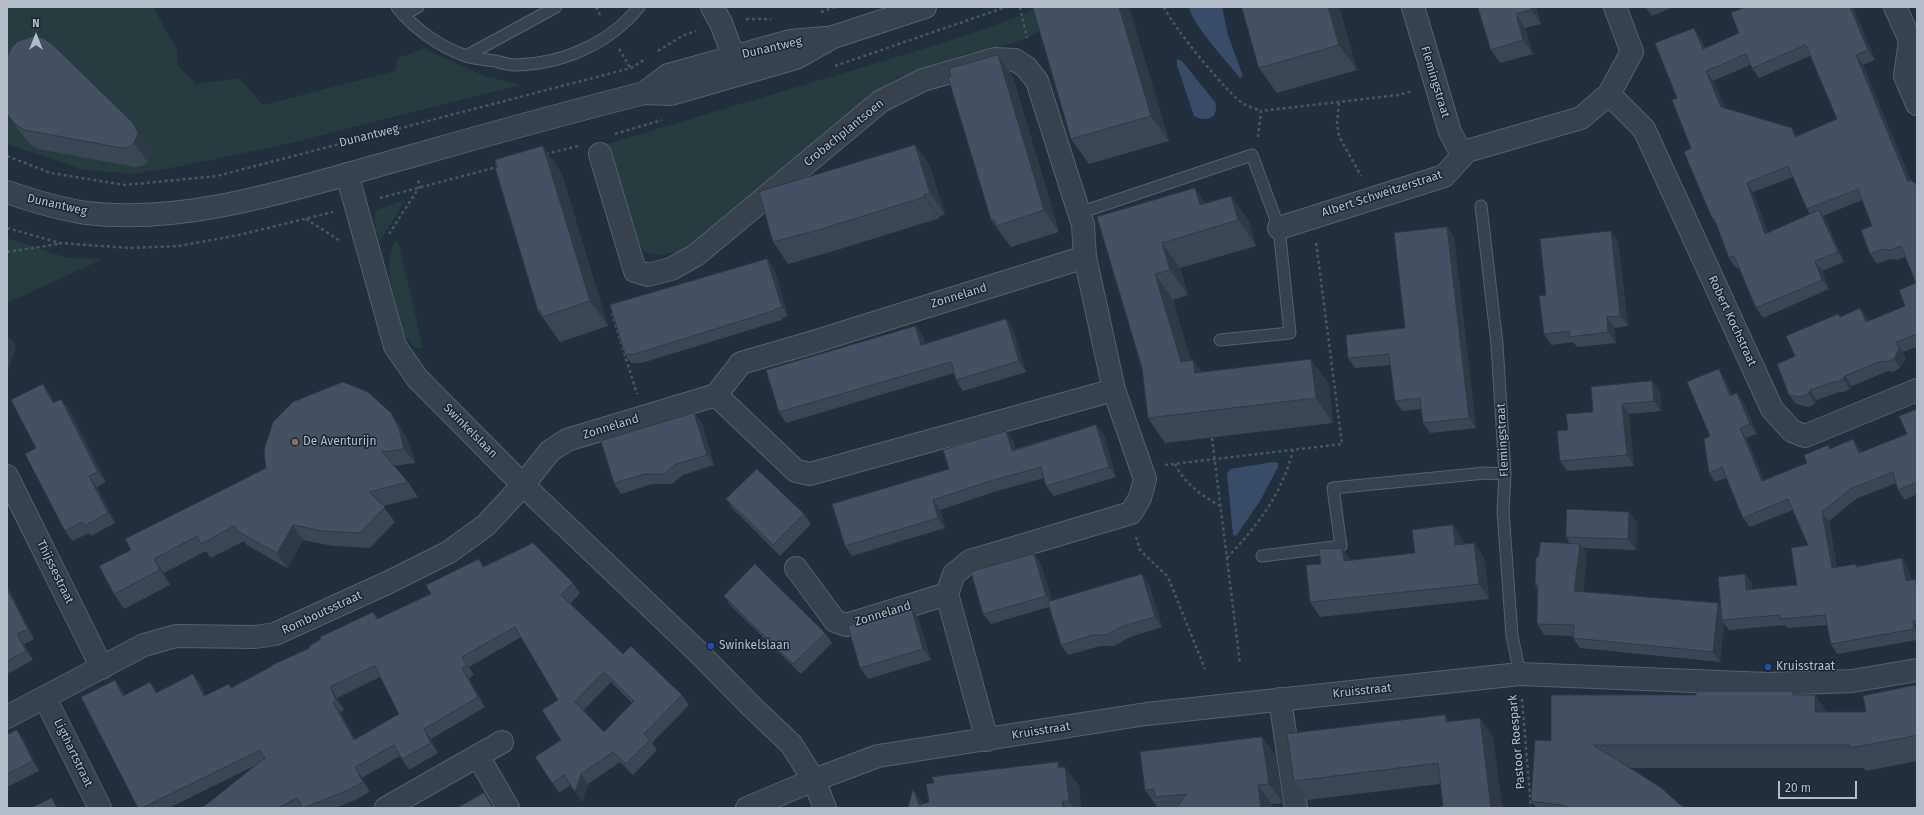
<!DOCTYPE html>
<html>
<head>
<meta charset="utf-8">
<style>
  body { margin:0 }
  #map { position:relative; width:1924px; height:815px; overflow:hidden; background:#242f3e; font-family:"Fira Sans",sans-serif }
  canvas { display:block }
  .frame { position:absolute; inset:0; border:8px solid #b4bcc9; pointer-events:none }
  .north { position:absolute; left:16px; top:16px; width:40px; height:40px; -webkit-text-stroke:3px #1d2633; paint-order:stroke; rotate:0deg; font-size:11px; font-weight:700; line-height:16px; text-align:center; color:#b4bcc9 }
  .north::after { content:''; display:block; margin:auto; width:14px; height:18px; background:#b4bcc9; clip-path:polygon(50% 0,100% 100%,50% 72%,0 100%) }
  .scale { position:absolute; left:1778px; top:781px; width:79px; height:18px; box-sizing:border-box; border:2px solid #b4bcc9; border-top:0; padding-left:5px; font-size:12px; line-height:14px; white-space:nowrap; color:#b4bcc9; -webkit-text-stroke:3px #1d2633; paint-order:stroke }
</style>
</head>
<body>
<div id="map">
<canvas width="1924" height="815"></canvas>
<div class="frame"></div>
<div class="north">N</div>
<div class="scale">20 m</div>
</div>
<script>
const ctx = document.querySelector('canvas').getContext('2d');
ctx.lineJoin = 'round';
function fill(path, color) { ctx.fillStyle = color; ctx.fill(path, 'evenodd'); }
function trace(path, color, width, dash) { ctx.strokeStyle = color; ctx.lineWidth = width; ctx.lineCap = dash ? 'butt' : 'round'; ctx.setLineDash(dash || []); ctx.stroke(path); }
function write(font, color, halo, rows, align = 'center') {
  ctx.font = font + ' "Fira Sans",sans-serif'; ctx.lineWidth = 3; ctx.setLineDash([]); ctx.textBaseline = 'middle'; ctx.strokeStyle = halo; ctx.fillStyle = color; for (const [text, x, y, turn = 0] of rows) {
    ctx.save(); ctx.translate(x, y); ctx.rotate((+turn || 0) * Math.PI / 180); ctx.textAlign = isNaN(turn) ? turn : align; if (halo) ctx.strokeText(text, 0, 0); ctx.fillText(text, 0, 0); ctx.restore();
  }
}
const green = new Path2D(`
  M7 7H153L177 50 178 66 196 84 239 78 263 105 395 71 398 58 425 48 430 52 485 76 520 85 291 143 182 166 132 174 84 170 7 144Z
  M1041 7 1046 28 1031 36 1011 44 966 54 896 78 683 251 659 255 645 252 634 240 604 145 920 50 999 24Z
  M405 200 379 243 374 218 376 210Z
  M7 238 68 258 103 259 7 303Z
  M398 241 423 348 414 347 402 332 390 280 389 259 394 243Z`);
const water = new Path2D(`
  M1189 7H1222L1228 35 1243 76 1240 78C1228 63 1191 23 1189 7Z
  M1177 59 1182 61 1215 102C1220 118 1206 123 1194 116L1177 65Z
  M1273 462 1278 463V467L1260 501 1236 536 1233 535 1227 473 1231 469Z`);
const path = new Path2D(`
  M596 7 601 17
  M1020 7 1027 38
  M1164 7C1170 23 1229 96 1244 104 1249 107 1256 109 1261 111
  M821 12 835 7
  M746 19H771
  M619 49 631 69
  M658 51 682 36 696 31
  M835 66 1006 7
  M1339 103 1337 123 1339 136 1361 176
  M615 134 662 120
  M1258 137 1261 111 1398 95 1412 91
  M546 154 578 146
  M7 156 51 173 125 185 217 176 631 68 644 60
  M380 198 497 167
  M306 219 339 240
  M7 228 60 243 130 248 179 246 239 235 333 212
  M389 234 420 186 418 180
  M7 252 58 244
  M614 309 611 310 637 394
  M1212 438 1240 664
  M1175 464C1185 484 1201 495 1220 506
  M1165 465 1342 444 1316 242
  M1136 537 1140 550 1168 577 1205 669
  M1227 558C1258 525 1282 494 1293 450
  M1522 699 1531 808`);
const service = new Path2D(`
  M397 7C413 28 440 47 466 56 475 59 486 60 496 61 502 63 510 65 516 65 563 64 610 43 639 7
  M403 15 418 7
  M466 56 556 7
  M1481 206 1497 344 1505 474 1503 511 1512 636 1520 674
  M1079 213 1252 155 1279 228 1290 333 1220 340
  M1262 556 1341 546 1333 488 1485 473 1505 474`);
const minor = new Path2D(`
  M712 7 721 23 740 74
  M1413 7 1450 132 1459 149 1467 151
  M1895 7 1910 40 1905 76 1917 104
  M1609 94 1644 129 1772 409 1792 431 1805 436 1917 390
  M600 154 635 271 648 275 671 269 696 255 881 101 923 80 995 59 1015 60 1026 67 1037 81 1083 225 1085 257
  M347 174 395 346 417 378 523 485 699 653 751 706 791 744 814 780 825 808
  M1279 228 1444 176 1467 151 1581 118 1609 94 1632 52 1615 7
  M716 395 796 471 810 474 1114 390 1145 479 1140 498 1131 513 970 561 954 574 947 594 987 740
  M7 476 102 668
  M796 568 835 621 846 625 947 594
  M45 698 100 808
  M1280 699 1296 808
  M7 717 144 645 176 636 255 637 275 634 387 583 449 552 486 525 523 485 550 451 567 440 716 395 741 363 810 343 1085 257 1114 390
  M478 756 508 808
  M386 808 502 742
  M747 808 814 780 878 756 1146 714 1520 674 1768 684 1852 681 1917 670`);
const tertiary = new Path2D(`
  M644 93 668 75 790 41 826 38
  M7 192C33 201 59 209 87 213 191 226 312 183 412 156 489 134 566 113 644 93L671 94 796 58 833 37 925 7`);
const wall = new Path2D(`
  M1037 7H1128L1130 10 1169 141 1089 164 1071 139Z
  M1242 7H1339L1357 70 1277 93 1259 68Z
  M1478 7H1536L1541 24 1525 28 1533 54 1500 63 1491 50Z
  M1645 7H1673L1652 16Z
  M1746 7H1853L1875 60 1863 65 1911 181 1917 185V347L1903 352 1906 358 1900 368 1893 372 1888 371 1852 386 1850 389 1843 392H1839L1817 400 1815 404 1808 407 1796 404 1789 395 1795 356 1838 314 1840 317 1867 318 1869 321 1905 306 1916 283 1906 256 1898 260 1889 259 1877 264 1870 254 1872 226 1862 200 1823 216 1826 220 1844 262 1822 271 1829 289 1763 318 1756 308 1739 267 1736 268 1729 258 1716 224 1712 218 1691 148 1677 98 1700 37 1705 48 1739 33ZM1810 56 1837 119 1797 136 1792 128 1725 108 1713 81 1750 65 1752 68 1759 78ZM1793 177 1807 209 1810 214 1768 233 1753 192Z
  M951 76 1013 77 1059 232 1011 247 991 220Z
  M7 114 146 142 151 152 148 162 142 166 135 167 38 149 30 144 20 132Z
  M915 145 930 166 945 215 939 216 940 218 837 250 788 264 773 242Z
  M561 172 608 326 560 342 538 311Z
  M1231 196 1249 221 1256 246 1180 268 1188 295 1173 300 1191 361 1193 360 1202 372 1329 384 1333 423 1165 443 1148 418 1142 368 1097 217 1206 204Z
  M1447 227 1454 237 1476 428 1430 433 1423 423 1421 409 1402 411 1395 401 1391 365 1355 368 1348 358 1405 328Z
  M1611 231 1618 241 1628 326 1614 328 1616 343 1577 347 1573 342 1551 345 1544 334 1546 295Z
  M767 259 774 268 788 316 782 318V320L642 363H631L625 354Z
  M1006 319 1013 330 1026 372 963 391 956 380 954 373 786 423 779 412 915 326 923 336 925 344Z
  M1725 379 1732 395 1744 403 1757 434 1746 438 1764 480 1807 463 1831 449H1860L1862 452 1907 434 1917 409V494L1905 500 1898 490 1896 483 1856 499 1829 521 1837 567 1856 564 1858 566 1902 558 1908 568 1911 580 1915 579 1917 582V640L1837 654 1831 644 1827 625 1788 628 1785 625 1729 630 1724 624 1720 662 1580 648 1573 638V636L1544 635 1537 624 1538 590 1535 585 1538 557 1570 544 1566 537 1637 522 1636 550 1583 548 1587 554 1583 592 1721 607 1745 574 1752 584V589L1797 585 1808 545 1793 510 1750 527 1743 518 1726 478 1715 482 1709 473 1710 436Z
  M1652 381 1660 391 1661 411 1629 414 1634 466 1567 471 1560 461 1568 430Z
  M50 394 54 402 69 409 106 482 97 487 115 523 91 536 89 533 72 541 65 531Z
  M391 413 401 428 409 443 415 463 394 466 408 482 418 497 383 506 395 522 370 548 333 546 303 540 287 568 247 545 244 541 211 558 206 551 164 573 170 585 124 609 114 594 131 550Z
  M694 413 702 423 714 465 683 475 672 484H652L621 494 614 483Z
  M1096 425 1104 435 1116 477 1054 496 1046 486 1044 478 994 492 940 510 945 528 852 556 845 546 949 469 1013 441 1015 449Z
  M726 499 804 514 811 524 780 556 734 510Z
  M1463 540 1464 544 1474 543 1484 558 1489 599 1320 617 1310 602 1321 564 1342 548 1351 560 1415 553Z
  M1034 554 1041 564 1052 601 1149 584 1162 627 1130 637 1114 646H1100L1068 655 1061 645 1049 607 991 624 983 614Z
  M485 567 573 583 580 593 570 604 623 654 682 695 689 705 652 743 657 750 633 775 620 762 588 784 582 802 571 785 559 793 535 757 561 740 558 700 521 637 469 667 474 675 469 678 485 707 431 739 438 753 409 770 400 756 362 778 370 792 355 800 335 808H202L254 766 169 808H138L122 690 125 695 157 692 193 674 200 684 206 696 232 688 310 648 321 639 373 612 378 619ZM380 677 399 714 355 739 340 712 344 710 337 698ZM611 682 632 703 604 732 583 711Z
  M7 585 34 639 24 644 33 660 7 674Z
  M724 596 825 633 832 643 801 674 731 606Z
  M911 607 918 618 931 660 868 679 860 668Z
  M1917 685V761L1866 771 1864 768H1630L1684 808H1537L1531 801 1551 741 1696 695 1793 691 1796 695H1815L1827 712H1866Z
  M1445 715 1450 722 1480 718 1493 737 1502 808H1439L1443 805 1440 784 1307 800 1294 781Z
  M17 730 23 739 39 771 7 787V735Z
  M1276 756 1283 803 1272 804V808H1158L1145 790Z
  M1058 762 1062 768 1065 767 1079 786 1081 808H908L929 802 934 783Z`);
const shadedWall = new Path2D(`
  M1119 7H1128L1130 10 1169 141 1151 116Z
  M1328 7H1339L1357 70 1339 45Z
  M1530 7H1536L1541 24 1531 10Z
  M1850 7H1853L1875 60 1868 50Z
  M1516 14 1525 28 1533 54 1523 40Z
  M1694 28 1700 37 1709 59 1703 49Z
  M998 55 1013 77 1059 232 1044 210Z
  M1856 55 1863 65 1915 192 1908 182Z
  M1706 71 1713 81 1728 117 1721 107Z
  M133 123 146 142 151 152 148 162 134 143Z
  M1792 128 1798 138 1795 137Z
  M915 145 930 166 945 215 930 193Z
  M543 146 561 172 608 326 590 301Z
  M1747 183 1753 192 1772 244 1765 234Z
  M1195 188 1212 213 1200 205Z
  M924 195 939 216 940 218 924 197Z
  M1231 196 1249 221 1256 246 1238 220Z
  M1819 210 1826 220 1844 262 1838 252Z
  M1447 227 1454 237 1476 428 1469 418Z
  M1611 231 1618 241 1628 326 1620 316Z
  M1162 243 1180 268 1188 295 1170 270Z
  M767 259 774 268 788 316 782 307Z
  M1815 261 1822 271 1829 289 1822 280Z
  M1155 274 1173 300 1199 387 1181 362Z
  M1860 308 1867 318 1873 332 1866 322Z
  M775 309 782 318V320L776 310Z
  M1607 317 1614 328 1616 343 1608 332Z
  M1006 319 1013 330 1026 372 1019 361Z
  M915 326 923 336 928 355 921 345Z
  M9 337 16 346 7 374V343Z
  M1896 342 1903 352 1906 358 1900 368 1894 359Z
  M1311 359 1329 384 1333 423 1316 398Z
  M1193 360 1211 386 1195 373Z
  M1719 369 1725 379 1737 406 1730 396Z
  M1845 376 1852 386 1850 389 1843 379Z
  M1652 381 1660 391 1661 411 1654 401Z
  M43 384 50 394 60 413 53 403Z
  M1810 390 1817 400 1815 404 1808 394Z
  M1737 393 1744 403 1757 434 1750 424Z
  M61 399 69 409 106 482 98 472Z
  M1622 404 1629 414 1634 466 1627 455Z
  M391 413 401 428 409 443 415 463 404 449Z
  M694 413 702 423 714 465 707 455Z
  M1096 425 1104 435 1116 477 1109 467Z
  M1740 428 1746 438 1769 491 1762 481Z
  M1006 431 1013 441 1019 461 1012 451Z
  M1853 439 1860 449 1866 463 1859 453Z
  M89 476 97 487 115 523 108 513Z
  M933 500 940 510 945 528 938 518Z
  M1629 512 1637 522 1636 550 1628 539Z
  M1822 512 1829 521 1839 578 1832 568Z
  M293 525 303 540 287 568 277 553Z
  M1453 525 1463 540 1465 560 1455 545Z
  M1474 543 1484 558 1489 599 1479 584Z
  M1580 544 1587 554 1582 601 1574 591Z
  M1342 548 1353 563 1344 561Z
  M1034 554 1041 564 1053 606 1046 596Z
  M1902 558 1908 568 1912 591 1906 581Z
  M154 559 164 573 170 585 160 570Z
  M479 559 486 569 483 567Z
  M1142 574 1149 584 1162 627 1155 617Z
  M1745 574 1752 584 1753 600 1746 590Z
  M7 585 34 639 28 629 7 589Z
  M1718 603 1726 613 1722 620 1724 624 1720 662 1713 652Z
  M911 607 918 618 931 660 923 649Z
  M1913 621 1917 627V633L1914 629Z
  M17 634 24 644 33 660 26 651Z
  M462 657 469 667 474 675 467 665Z
  M462 668 469 678 485 707 478 697Z
  M193 674 200 684 212 707 204 696Z
  M115 680 122 690 130 706 123 696Z
  M150 682 157 692 163 703 156 693Z
  M330 687 337 698 344 710 336 700Z
  M1815 695 1831 718 1815 712Z
  M333 702 340 712 361 750 354 740Z
  M1445 715 1458 734 1446 722Z
  M1480 718 1493 737 1502 808H1491Z
  M424 729 431 739 438 753 431 743Z
  M17 730 23 739 39 771 33 761Z
  M1262 737 1276 756 1283 803 1269 784Z
  M1058 762 1066 774 1065 767 1079 786 1081 808H1074L1069 801 1058 768Z
  M355 767 362 778 370 792 363 782Z
  M581 774 588 784 582 802 575 792Z
  M1258 785 1272 804V808H1261Z
  M913 789 926 808 919 805Z
  M52 798 58 807 59 808H57Z
  M1062 801 1067 808H1063Z`);
const building = new Path2D(`
  M1037 7H1119L1151 116 1071 139 1033 8Z
  M1242 7H1328L1339 45 1259 68Z
  M1478 7H1530L1531 10 1516 14 1523 40 1491 50Z
  M1746 7H1850L1868 50 1856 55 1908 182 1911 180 1917 185V334L1896 342 1899 349 1894 359 1886 362 1881 361 1845 376 1843 379 1836 382H1833L1810 390 1808 394 1801 397 1789 395 1777 364 1795 356 1786 336 1838 314 1840 317 1860 308 1866 322 1905 306 1899 290 1916 283 1901 246 1891 250 1882 249 1870 254 1861 230 1872 226 1858 189 1807 209 1788 166 1747 183 1765 234 1819 210 1838 252 1815 261 1822 280 1756 308 1734 256 1729 258 1714 218H1712L1684 152 1691 148 1672 100 1677 98 1655 43 1694 28 1703 49 1739 33 1731 13ZM1806 45 1837 119 1795 137 1792 128 1721 107 1706 71 1746 54 1752 68Z
  M34 36 43 38 53 45 133 123 138 133 134 143 129 147 122 148 25 130 16 125 7 114V57L12 47 17 42Z
  M998 55 1044 210 996 226 994 219 991 220 948 77 951 76 949 69Z
  M915 145 930 193 924 195V197L822 229 773 242 759 192Z
  M543 146 590 301 542 317 540 310 538 311 495 167H497L495 160Z
  M1195 188 1200 205 1231 196 1238 220 1162 243 1170 270 1155 274 1181 362 1193 360 1195 373 1311 359 1316 398 1148 418 1142 368 1097 217Z
  M1447 227 1469 418 1423 423 1420 398 1395 401 1389 354 1348 358 1346 335 1405 328 1394 233Z
  M1611 231 1620 316 1607 317 1608 332 1570 337 1569 331 1544 334 1539 296 1546 295 1540 239Z
  M767 259 782 307 775 309 776 310 635 354H625L610 305Z
  M1006 319 1019 361 956 380 951 362 779 412 766 370 915 326 921 345Z
  M1719 369 1730 396 1737 393 1750 424 1740 428 1762 481 1807 463 1804 455 1828 445 1830 449 1853 439 1859 453 1907 434 1899 416 1917 409V482L1898 490 1893 472 1850 489 1822 512 1832 568 1856 564V567L1902 558 1906 581 1915 579 1917 589V620L1913 621 1914 629 1831 644 1825 615 1781 619 1780 615 1722 620 1718 577 1745 574 1746 590 1797 585 1791 548 1808 545 1788 499 1743 518 1722 467 1709 473 1704 439 1710 436 1687 382Z
  M1652 381 1654 401 1622 404 1627 455 1560 461 1557 431 1568 430 1566 414 1593 412 1591 387Z
  M343 382 368 392 391 413 399 429 404 449 382 452 408 482 369 492 385 507 360 533 323 531 293 525 277 553 237 531 234 526 201 544 197 536 154 559 160 570 114 594 99 566 131 550 125 539 266 468 264 450 273 422 293 402Z
  M43 384 53 403 61 399 98 472 89 476 108 513 84 526 82 522 65 531 25 454 36 448 11 400Z
  M694 413 707 455 676 464 664 474H645L614 483 601 441Z
  M1096 425 1109 467 1046 486 1041 467 987 482 933 500 938 518 845 546 832 504 949 469 943 450 1006 431 1012 451Z
  M757 469 804 514 773 545 726 499Z
  M1567 509 1629 512 1628 539 1566 537Z
  M1453 525 1455 545 1474 543 1479 584 1310 602 1306 565 1321 564 1319 549 1342 548 1344 561 1415 553 1412 530Z
  M1541 542 1580 544 1574 591 1718 603 1713 652 1573 638 1574 625 1537 624 1538 585H1535L1536 557H1538Z
  M533 543 573 583 561 595 623 654 631 646 682 695 644 734 650 740 626 764 613 752 581 774 575 792 564 775 552 783 535 757 561 740 542 710 558 700 515 627 462 657 467 665 462 668 478 697 424 729 431 743 402 759 394 745 355 767 363 782 348 790 303 808 297 798 278 808H202L265 758 260 750 142 808H138L81 697 115 680 123 696 150 682 156 693 193 674 204 696 229 684 231 688 272 666V665L310 648 309 646 321 639 320 637 373 612 377 619 431 594 426 585 479 559 483 567ZM375 666 399 714 354 740 333 702 336 700 330 687ZM604 672 634 701 604 732 575 702Z
  M1034 554 1046 596 983 614 971 572Z
  M755 564 825 633 793 664 724 596Z
  M1142 574 1155 617 1123 626 1106 635H1092L1061 645 1048 602Z
  M7 589 28 629 17 634 26 651 7 661Z
  M911 607 923 649 860 668 848 626Z
  M1917 685V735L1914 736 1850 748V745H1593L1660 787 1684 808H1571L1562 805 1531 801 1535 740 1551 741V695H1696V691H1793V695H1815V712H1866L1863 696Z
  M1445 715 1446 722 1480 718 1491 808H1439L1443 805 1438 763 1294 781 1287 734Z
  M17 730 33 761 7 774V735Z
  M1262 737 1269 784 1258 785 1261 808H1176L1187 794 1155 797 1154 789 1145 790 1140 752Z
  M1058 762V768L1065 767 1069 801H1062L1063 808H921L920 806V808H908L913 789 919 805 929 802 926 784 934 783 932 777Z
  M484 793 493 808H457Z
  M52 798 57 808H31Z`);
const markers = [
  [295,442,4,"#8d6e63"],
  [711,646,4,"#1a4fb4"],
  [1768,667,4,"#1a4fb4"]
];
const streetNames = [
  ["Dunantweg",772,48,-13],
  ["Flemingstraat",1435,82,73],
  ["Crobachplantsoen",844,133,-39],
  ["Dunantweg",369,136,-14],
  ["Albert Schweitzerstraat",1382,194,-18],
  ["Dunantweg",57,205,13],
  ["Zonneland",959,296,-17],
  ["Robert Kochstraat",1732,321,65],
  ["Zonneland",611,427,-17],
  ["Swinkelslaan",470,431,45],
  ["Flemingstraat",1503,440,-93],
  ["Thijssestraat",55,572,64],
  ["Romboutsstraat",322,613,-25],
  ["Zonneland",883,614,-17],
  ["Kruisstraat",1362,691,-6],
  ["Kruisstraat",1041,731,-9],
  ["Pastoor Roespark",1517,742,-95],
  ["Ligthartstraat",73,753,64]
];
const poiNames = [
  ["De Aventurijn",303,442],
  ["Swinkelslaan",719,646],
  ["Kruisstraat",1776,667]
];
fill(green, '#263c3f');
fill(water, '#394c67');
trace(service, '#565f6c', 13);
trace(minor, '#565f6c', 24);
trace(tertiary, '#565f6c', 24);
trace(path, '#44595c', 2.5, [3, 3]);
trace(service, '#38414e', 11);
trace(minor, '#38414e', 22);
trace(tertiary, '#38414e', 22);
fill(wall, '#3b4654');
fill(shadedWall, '#303945');
fill(building, '#455162');
trace(building, '#303945', 1);
for (const [x, y, r, color] of markers) { const dot = new Path2D(); dot.arc(x, y, r, 0, 2 * Math.PI); ctx.fillStyle = color; ctx.fill(dot); trace(dot, '#1d2633', 1.5); }
write('12px', '#b4bcc9', '#1d2633', streetNames);
write('12px', '#b4bcc9', '#1d2633', poiNames, 'left');
</script>
</body>
</html>
